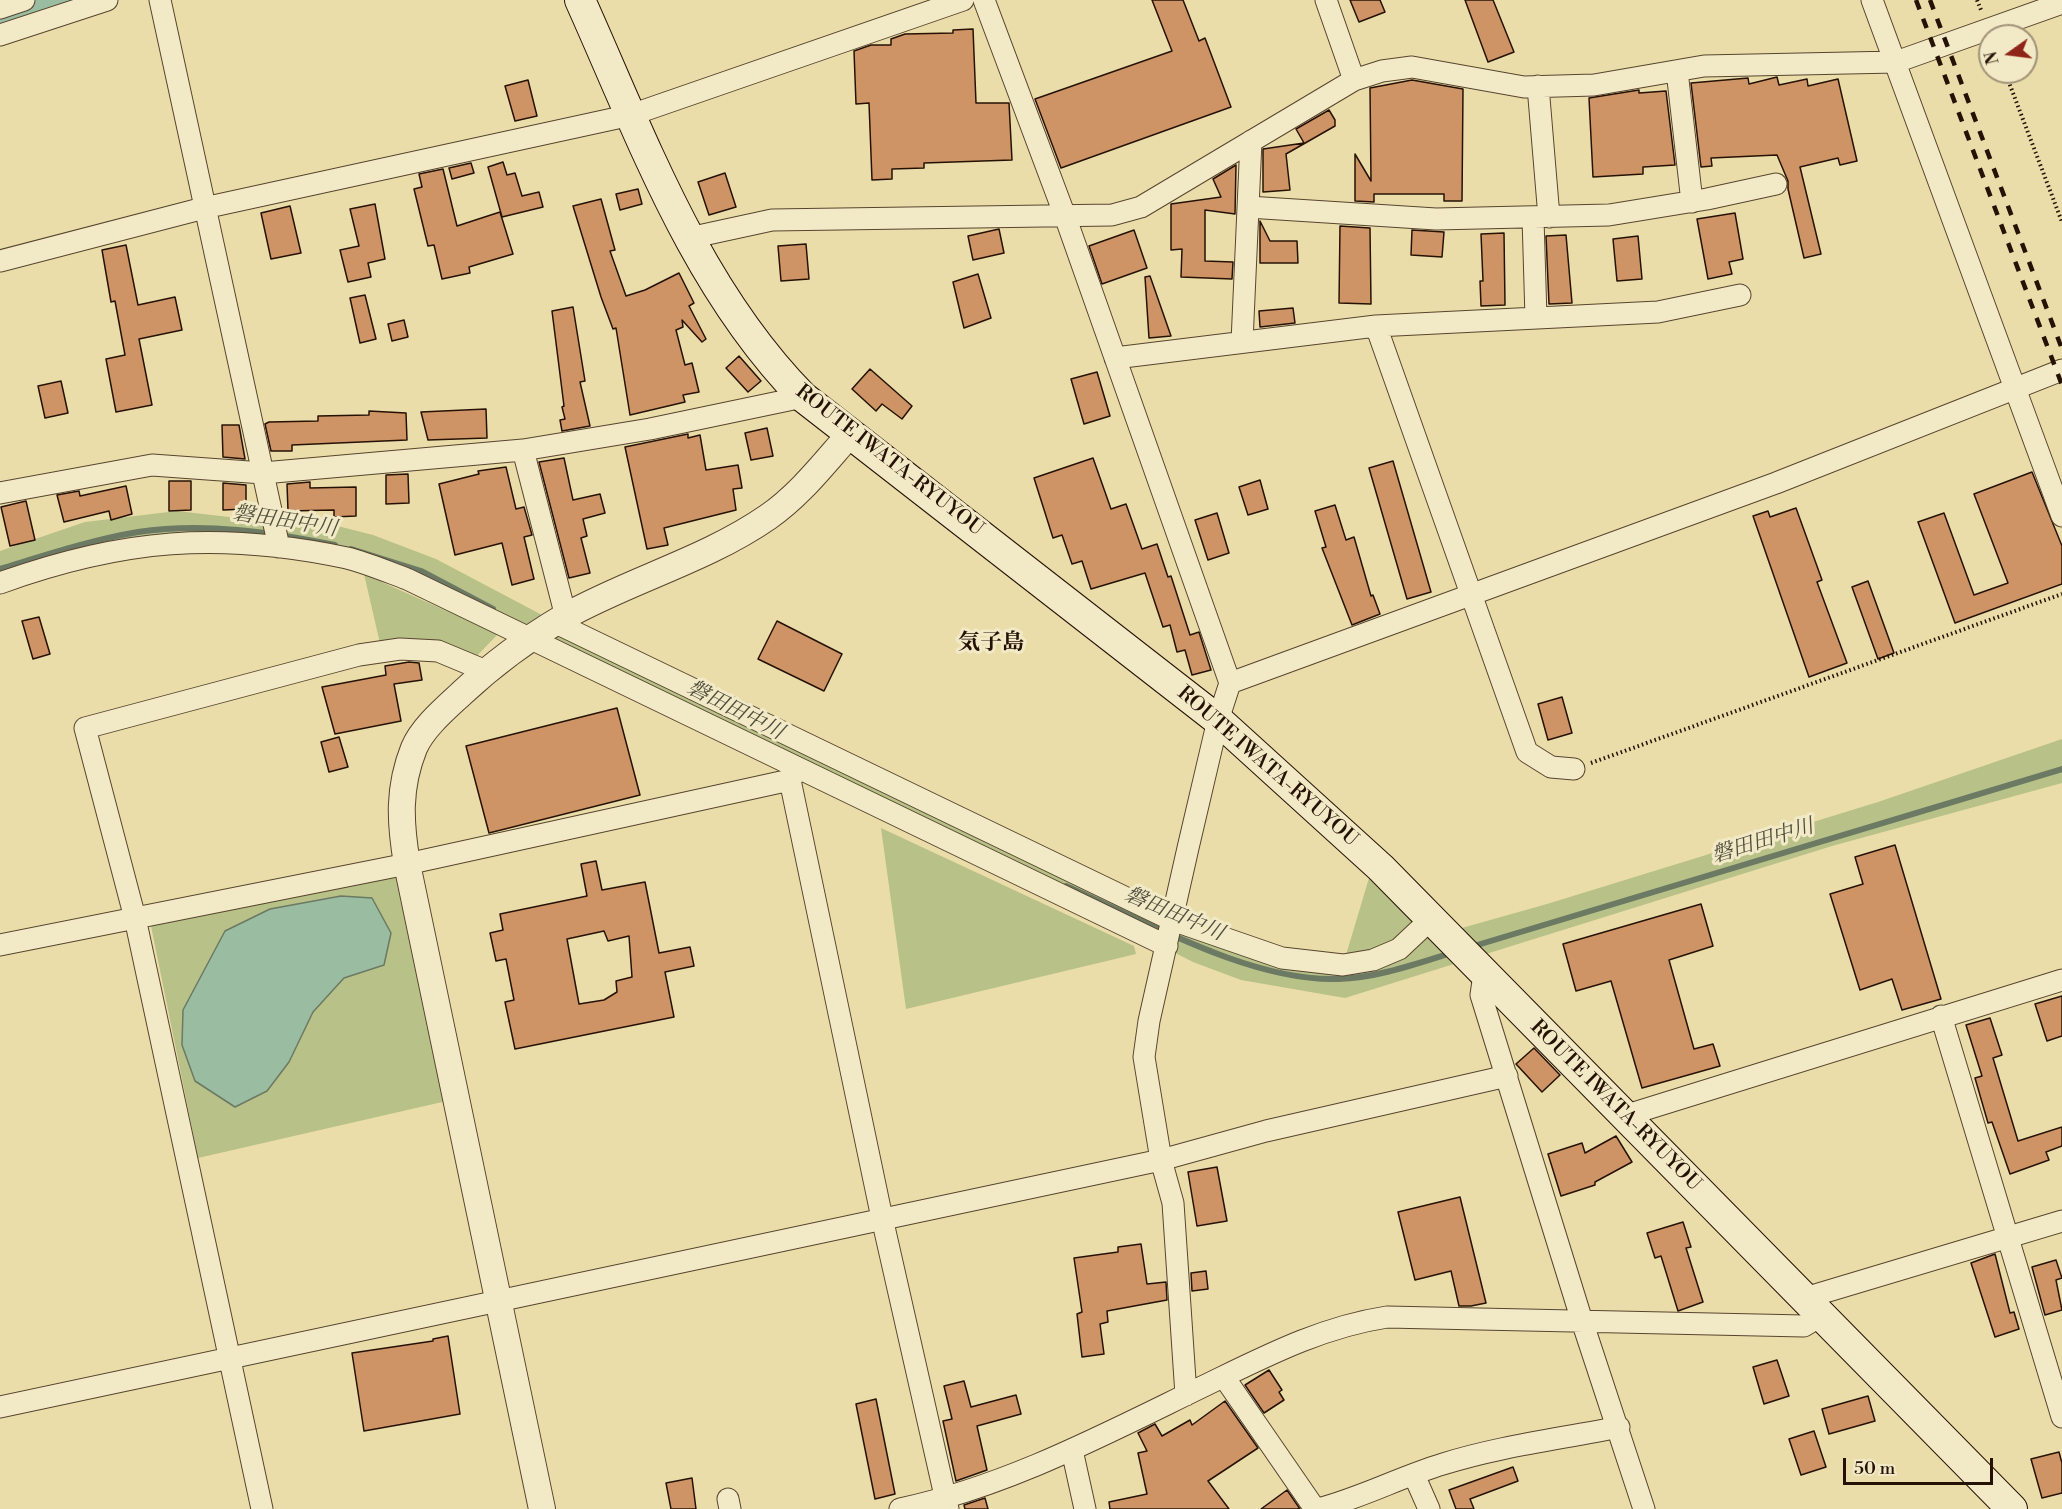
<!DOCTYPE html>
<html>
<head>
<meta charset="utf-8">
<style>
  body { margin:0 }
  #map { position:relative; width:2062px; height:1509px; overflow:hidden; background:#ebdda9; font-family:"Libre Bodoni",serif }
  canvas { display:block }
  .north { position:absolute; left:1978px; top:24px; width:60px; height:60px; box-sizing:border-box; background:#f2e9c7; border:2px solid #a09379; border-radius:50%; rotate:256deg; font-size:16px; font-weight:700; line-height:24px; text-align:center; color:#261205 }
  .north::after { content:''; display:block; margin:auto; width:21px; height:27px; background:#8f2418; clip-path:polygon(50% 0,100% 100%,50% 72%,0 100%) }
  .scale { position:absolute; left:1843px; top:1458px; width:150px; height:27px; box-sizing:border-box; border:3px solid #261205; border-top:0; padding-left:8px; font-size:18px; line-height:21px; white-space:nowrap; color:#261205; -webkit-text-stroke:4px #f2e9c7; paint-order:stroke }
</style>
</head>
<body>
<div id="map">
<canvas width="2062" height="1509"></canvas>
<div class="north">N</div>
<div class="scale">50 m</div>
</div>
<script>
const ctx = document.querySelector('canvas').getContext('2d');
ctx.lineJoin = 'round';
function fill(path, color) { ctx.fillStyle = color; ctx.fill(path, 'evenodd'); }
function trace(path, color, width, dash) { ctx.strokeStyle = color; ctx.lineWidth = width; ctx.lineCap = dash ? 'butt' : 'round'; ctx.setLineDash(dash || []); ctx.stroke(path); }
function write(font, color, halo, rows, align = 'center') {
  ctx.font = font + ' "Libre Bodoni","Noto Serif JP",serif'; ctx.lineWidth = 6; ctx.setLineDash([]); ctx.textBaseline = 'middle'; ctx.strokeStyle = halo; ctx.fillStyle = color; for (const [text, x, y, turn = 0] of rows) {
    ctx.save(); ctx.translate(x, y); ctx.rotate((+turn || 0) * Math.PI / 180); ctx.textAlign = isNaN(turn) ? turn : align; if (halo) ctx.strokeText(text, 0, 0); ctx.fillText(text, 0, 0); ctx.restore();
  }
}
const green = new Path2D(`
  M177 511 238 518 314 520 373 535 436 559 561 625 1139 912 1343 965 1369 878 1424 927 1444 933 1547 904 1878 802 2062 739V783L1832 846 1345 998 1241 980 1193 962 1036 883 407 579 244 543 102 553 0 584V551L85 522Z
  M364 574 498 634 469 664 382 652Z
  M881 828 1134 946 1136 954 906 1009Z
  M400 865 464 1097 198 1158 149 916Z`);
const water = new Path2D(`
  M341 896 372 898 391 933 384 965 344 978 313 1012 289 1062 267 1091 235 1107 195 1081 182 1045 183 1010 225 931 270 909Z`);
const stream = new Path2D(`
  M351 549 421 571 493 609
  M0 569C46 555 91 540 138 532 204 522 271 532 335 545
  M1066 886C1145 921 1251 982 1338 979 1374 978 1410 966 1445 955
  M1474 946 2062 769`);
const river = new Path2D(`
  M0 24 70 0`);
const building = new Path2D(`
  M1152 0H1183L1199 41 1205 38 1231 107 1061 168 1035 99 1172 51Z
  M1350 0H1380L1385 12 1359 22Z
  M1465 0H1493L1514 52 1488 62Z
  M973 29 976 103H1009L1012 160 924 163V168L892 169V179L872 180 869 103 856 104 854 51 871 45H891V39L905 34 953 33V30Z
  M1777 77 1779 85 1807 79 1808 86 1838 79 1857 161 1840 165 1838 158 1800 167 1821 254 1804 258 1788 189V181L1777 155 1711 158 1712 166 1701 167 1691 83 1748 78 1749 84Z
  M528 80 537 116 515 121 505 86Z
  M1412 80 1463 89 1462 201H1444V194H1374V202L1355 201V154L1371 181 1370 88Z
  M1639 90V93L1666 91 1675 165 1643 167V174L1593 177 1589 98Z
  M1329 110 1335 120V126L1286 154 1290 190 1263 192V149L1304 143 1296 129Z
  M503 162 507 175 515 173 522 196 539 192 543 207 502 217 488 167Z
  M471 163 474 173 452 179 449 168Z
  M1236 165 1235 214 1205 210V261L1233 262 1232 279 1181 277 1182 249 1171 250V204L1221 197 1213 179Z
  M443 169 457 226 500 212 513 254 469 267 470 273 442 279 434 245 428 246 414 189 422 187 419 174Z
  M725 173 736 207 709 215 698 182Z
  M638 189 642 204 620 210 616 194Z
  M601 199 615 250 610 251 626 296 645 290 679 273 694 303 689 306 706 339 702 342 682 320 683 327 676 330 685 365 692 363 699 392 683 395 685 402 630 415 616 328 613 329 601 297 573 206Z
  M375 204 385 259 368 263 371 277 348 282 340 250 359 246 350 209Z
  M290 206 301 253 271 259 261 213Z
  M1735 213 1743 259 1729 262 1732 274 1708 279 1697 219Z
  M1260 221 1270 241H1297L1298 263H1260Z
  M1340 226 1370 228 1371 304 1339 303Z
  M999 229 1004 253 973 260 968 236Z
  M1134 230 1147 268 1102 284 1089 246Z
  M1412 230 1444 232 1442 257 1411 255Z
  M1504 233 1505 305 1481 306 1480 281H1483L1481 234Z
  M1566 235 1572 303 1549 304 1546 236Z
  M1638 236 1642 279 1617 281 1613 239Z
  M806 244 809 279 781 281 778 246Z
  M126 245 138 305 175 297 182 330 139 339 152 405 116 412 106 359 125 355 115 301 111 302 102 250Z
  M978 274 991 318 964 328 953 282Z
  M1150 276 1171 336 1149 338 1145 277Z
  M365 295 376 339 360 343 350 298Z
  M573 307 585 381 580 382 590 426 562 431 560 420 565 419 562 407 564 406 552 311Z
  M1293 308 1295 323 1260 327 1259 311Z
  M404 320 408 337 392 341 388 324Z
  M739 356 761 381 748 392 726 368Z
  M870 369 912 406 902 419 882 404 876 411 852 389Z
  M1097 372 1110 416 1084 424 1071 379Z
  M61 381 68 413 45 418 38 386Z
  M486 409 487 438 428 440 421 412Z
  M369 411 406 413 407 440 292 445V451H271L265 424 269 422 318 421V416L369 415Z
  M222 425H239L245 459 223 457Z
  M767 428 773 456 751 460 745 433Z
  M688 434V438L700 435 706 470 738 465 742 488 733 489 736 510 664 528 668 545 647 549 625 447Z
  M564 458 573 500 600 494 605 513 583 519 587 536 581 538 590 573 569 578 539 462Z
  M1093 458 1111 509 1126 504 1142 549 1157 544 1168 577 1171 576 1190 635 1199 632 1211 670 1192 675 1185 650 1177 652 1170 625 1163 627 1145 573 1091 589 1082 561 1072 564 1062 535 1053 538 1034 478Z
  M1393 461 1431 592 1407 599 1369 468Z
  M506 467 516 509 524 507 532 535 524 537 534 579 512 585 502 543 455 555 439 484 479 474 478 471Z
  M2032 472 2062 546V584L1955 623 1918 522 1944 513 1974 595 2008 583 1974 494Z
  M408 474 409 503 386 504V475Z
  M1260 480 1268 509 1248 515 1239 487Z
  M169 481H191V510L169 511Z
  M310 482V488L356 487V516L334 517V510L288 511 287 484Z
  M223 483 246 485V509L223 510Z
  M126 486 132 514 111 520 109 511 64 522 57 495 79 491 80 496Z
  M26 501 35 540 10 546 1 507Z
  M1335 505 1346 540 1354 537 1371 596 1373 595 1380 614 1352 625 1322 548 1326 547 1315 511Z
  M1796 508 1822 580 1817 582 1847 663 1809 677 1753 516 1768 511 1770 517Z
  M1217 513 1229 553 1208 560 1195 520Z
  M1868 581 1894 653 1878 659 1852 587Z
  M39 617 50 654 33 659 22 621Z
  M777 621 842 654 824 691 758 659Z
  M409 662 419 663 422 680 394 684 401 721 335 734 322 687 386 675 385 666Z
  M1562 697 1572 733 1548 740 1538 704Z
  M617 708 640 795 489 833 466 746Z
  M339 737 348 767 329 772 321 742Z
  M1895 845 1941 999 1902 1010 1892 979 1860 990 1830 894 1863 884 1855 857Z
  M596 861 602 890 645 882 659 953 690 947 694 966 665 972 674 1017 515 1049 505 1002 514 1000 506 959 496 961 490 933 503 930 500 914 587 896 581 864ZM604 931 608 941 629 936 632 977 616 981 617 992 604 1000 579 1004 567 939Z
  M1701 904 1713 946 1669 960 1694 1049 1713 1044 1720 1066 1642 1088 1611 981 1576 991 1563 944Z
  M2062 996V1036L2047 1041 2035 1004Z
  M1990 1018 2002 1055 1993 1058 2018 1141 2062 1127V1146L2046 1152 2049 1160 2010 1174 1992 1122 1988 1123 1975 1078 1982 1076 1966 1025Z
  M1534 1048 1560 1075 1542 1092 1516 1064Z
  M1616 1136 1632 1162 1595 1182V1185L1561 1196 1548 1154 1582 1143 1585 1153Z
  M1217 1167 1227 1221 1197 1226 1188 1172Z
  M1460 1197 1486 1303 1471 1306H1459L1451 1271 1415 1280 1398 1212Z
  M1683 1222 1691 1247 1686 1248 1703 1302 1678 1311 1661 1256 1655 1258 1647 1233Z
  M1141 1244 1147 1284 1166 1282 1167 1300 1107 1311 1108 1322 1100 1324 1104 1354 1082 1357 1077 1314 1082 1312 1074 1258 1118 1252V1247Z
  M1995 1254 2010 1313 2014 1312 2019 1329 1995 1337 1971 1263Z
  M2056 1260 2062 1278 2056 1280 2062 1310 2045 1315 2032 1267Z
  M1206 1271 1208 1289 1192 1291 1191 1273Z
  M448 1336 460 1414 364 1431 352 1353 433 1341V1339Z
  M1777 1360 1789 1396 1764 1404 1753 1367Z
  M1269 1370 1282 1390 1279 1392 1284 1400 1264 1413 1245 1385Z
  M964 1381 971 1407 1016 1395 1021 1414 977 1426 987 1470 956 1481 943 1421 952 1419 944 1386Z
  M1868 1396 1875 1421 1829 1434 1822 1409Z
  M876 1399 895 1494 875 1499 856 1404Z
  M1225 1401 1258 1448 1208 1481 1229 1509H1110L1109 1502 1147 1494 1138 1453 1147 1451 1138 1433 1155 1424 1162 1436 1190 1420 1192 1425Z
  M1814 1431 1826 1467 1801 1475 1789 1439Z
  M2059 1452 2062 1463V1493L2042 1498 2031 1459Z
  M1513 1467 1518 1481 1470 1499 1474 1509H1456L1449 1490Z
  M692 1478 696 1509H671L666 1483Z
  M1287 1490 1300 1509H1261Z
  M985 1498 988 1509H965L964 1505Z`);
const path = new Path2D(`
  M1977 0 1981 10
  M2005 72 2062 222
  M1591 763 2062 594`);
const minor = new Path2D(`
  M160 0 279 547
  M984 0 1065 216 1230 683
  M1326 0 1354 80
  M1872 0 2062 516
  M0 8 24 0
  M0 35 107 0
  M1677 71 1692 202
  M1538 86 1549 217
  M1248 207 1436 219 1609 215 1707 199 1776 184
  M1533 218 1536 318
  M689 238 772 220 1112 215 1141 207 1354 80 1382 71 1412 67 1524 87 1594 85 1704 66 1896 62 2062 3
  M0 261 204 208 631 115 963 0
  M1376 326 1527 752 1551 767 1574 769
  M1242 342 1251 141
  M1115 358 1376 326 1658 312 1740 295
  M523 450 566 617
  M0 493 152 465 263 473 523 450 650 429 803 397
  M0 583C122 539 219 531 347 558 367 563 388 572 407 579L1167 946
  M556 623 1172 920 1282 958 1343 965 1373 960 1399 949 1431 919
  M798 769 790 780 882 1218 948 1509
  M0 945 407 864 790 780
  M1484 974 1481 995 1582 1321 1644 1509
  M1941 1016 2062 1417
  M1624 1116 2062 980
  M1805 1298 2062 1221
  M1224 1377 1315 1509
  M1186 1395 1173 1203 1161 1160 1144 1057 1149 1021 1188 848 1218 720 1230 683 1776 483 2062 370
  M0 1407 1161 1160 1266 1131 1507 1076
  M1072 1450 1085 1509
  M1414 1475 1429 1509
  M728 1499 730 1509
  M262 1509 135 918 85 728 359 655 400 649 438 651 486 671
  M900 1509C1008 1486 1105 1434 1204 1386 1264 1357 1321 1327 1387 1317L1804 1326 1822 1315
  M1318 1509C1361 1498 1400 1477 1443 1464 1500 1446 1560 1439 1619 1427`);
const tertiary = new Path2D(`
  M542 1509 407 864C400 822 398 788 414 748 423 727 446 708 462 693 493 664 527 639 564 617 630 580 706 560 768 517 801 494 825 462 851 433`);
const secondary = new Path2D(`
  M580 0C642 138 695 287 803 397L1218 720 1381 868 2012 1509`);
const rail = new Path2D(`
  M1916 0 2062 385
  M1930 0 2062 349`);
const streetNames = [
  ["ROUTE IWATA-RYUYOU",889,461,38],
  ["ROUTE IWATA-RYUYOU",1267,767,41],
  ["ROUTE IWATA-RYUYOU",1615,1106,45]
];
const waterNames = [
  ["磐田田中川",285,522,9],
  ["磐田田中川",735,711,27],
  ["磐田田中川",1763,842,-17],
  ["磐田田中川",1174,915,23]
];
const quarterNames = [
  ["気子島",991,644]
];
fill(green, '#b7c188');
fill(water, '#9abda2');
trace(water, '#6c7963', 1.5);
trace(stream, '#6c7963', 6);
trace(river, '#9abda2', 36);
fill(building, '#ce9466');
trace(building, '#261205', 1.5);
trace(minor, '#57452e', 23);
trace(tertiary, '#57452e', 28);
trace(secondary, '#261205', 32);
trace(path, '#261205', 4, [1.5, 3]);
trace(minor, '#f2e9c7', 21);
trace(tertiary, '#f2e9c7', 26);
trace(secondary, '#f2e9c7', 30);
trace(rail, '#261205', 4.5, [10, 10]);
write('20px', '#261205', '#f2e9c7', streetNames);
write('italic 21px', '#4f4e3c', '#f2e9c7', waterNames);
write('bold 22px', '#261205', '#f2e9c7', quarterNames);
</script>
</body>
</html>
